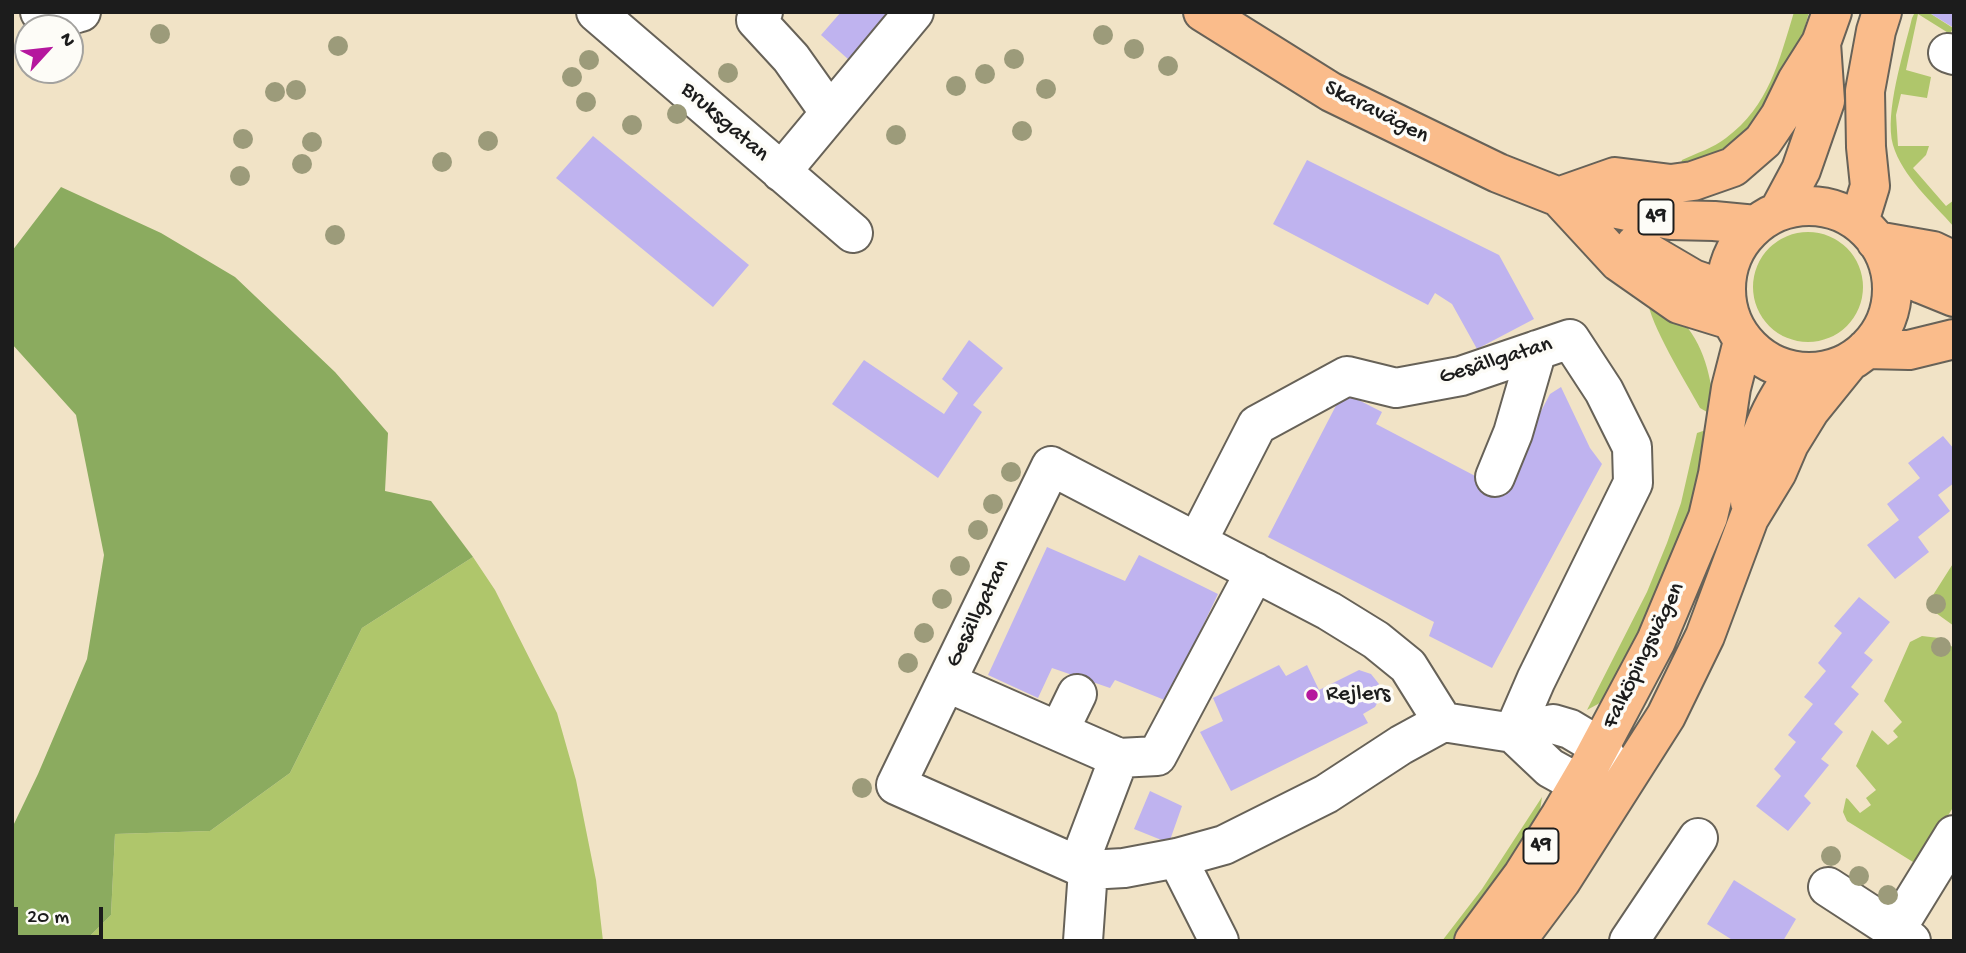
<!DOCTYPE html>
<html>
<head>
<meta charset="utf-8">
<style>
  body { margin:0 }
  #map { position:relative; width:1966px; height:953px; overflow:hidden; background:#f1e3c6; font-family:"Gochi Hand",sans-serif }
  canvas { display:block }
  .frame { position:absolute; inset:0; border:14px solid #1c1c1c; pointer-events:none }
  .north { position:absolute; left:14px; top:14px; width:70px; height:70px; box-sizing:border-box; background:#fdfcf7; border:2px solid #a3a29f; border-radius:50%; rotate:63deg; font-size:19px; font-weight:700; line-height:28px; text-align:center; color:#1c1c1c }
  .north::after { content:''; display:block; margin:auto; width:24px; height:32px; background:#b5179e; clip-path:polygon(50% 0,100% 100%,50% 72%,0 100%) }
  .scale { position:absolute; left:14px; top:907px; width:89px; height:32px; box-sizing:border-box; border:4px solid #1c1c1c; border-top:0; padding-left:9px; font-size:21px; line-height:24px; white-space:nowrap; color:#1c1c1c; -webkit-text-stroke:5px #fdfcf7; paint-order:stroke }
</style>
</head>
<body>
<div id="map">
<canvas width="1966" height="953"></canvas>
<div class="frame"></div>
<div class="north">N</div>
<div class="scale">20 m</div>
</div>
<script>
const ctx = document.querySelector('canvas').getContext('2d');
ctx.lineJoin = 'round';
function fill(path, color) { ctx.fillStyle = color; ctx.fill(path, 'evenodd'); }
function trace(path, color, width, dash) { ctx.strokeStyle = color; ctx.lineWidth = width; ctx.lineCap = dash ? 'butt' : 'round'; ctx.setLineDash(dash || []); ctx.stroke(path); }
function write(font, color, halo, rows, align = 'center') {
  ctx.font = font + ' "Gochi Hand",sans-serif'; ctx.lineWidth = 7; ctx.setLineDash([]); ctx.textBaseline = 'middle'; ctx.strokeStyle = halo; ctx.fillStyle = color; for (const [text, x, y, turn = 0] of rows) {
    ctx.save(); ctx.translate(x, y); ctx.rotate((+turn || 0) * Math.PI / 180); ctx.textAlign = isNaN(turn) ? turn : align; if (halo) ctx.strokeText(text, 0, 0); ctx.fillText(text, 0, 0); ctx.restore();
  }
}
const green = new Path2D(`
  M1794 12H1809L1797 56 1742 144 1678 171 1682 160C1697 153 1713 148 1726 138 1769 106 1779 61 1794 12Z
  M1915 12H1928L1953 28 1950 34 1918 14 1906 70 1931 77 1927 98 1901 94 1896 115 1898 146H1929L1926 155 1913 168 1946 206 1954 200V227C1933 203 1902 176 1893 145 1884 113 1904 52 1912 18Z
  M1753 287a55 55 0 1 1 110 0a55 55 0 1 1-110 0Z
  M1647 298C1658 305 1671 311 1680 319 1704 343 1712 379 1714 411L1707 412 1700 408C1686 382 1650 325 1647 298Z
  M1709 429 1695 519 1610 694 1598 704 1587 710 1647 592 1667 543 1681 503 1697 433Z
  M473 557 495 590 557 713 576 780 596 880 603 941H85L111 915 115 834 210 831 290 773 362 628Z
  M1954 562V626L1929 608 1928 603Z
  M1922 636 1939 638 1954 648V806L1920 859 1913 862 1847 821 1843 812 1846 798 1848 799 1860 813 1871 805 1866 798 1876 790 1856 766 1872 730 1888 745 1898 737 1893 731 1902 722 1884 701 1910 642Z
  M1542 797 1539 817 1461 941H1442L1482 889Z`);
const forest = new Path2D(`
  M61 187 161 233 235 277 335 372 388 433 385 491 431 501 473 557 362 628 290 773 210 831 115 834 111 915 85 941H12V828L38 774 87 659 104 555 76 415 12 344V251Z`);
const building = new Path2D(`
  M841 12H908L858 68 821 35Z
  M1928 12H1954V28Z
  M593 136 749 265 713 307 556 178Z
  M1307 160 1499 255 1534 319 1477 349 1452 304 1435 293 1428 305 1273 224Z
  M969 340 1003 368 973 405 982 412 938 478 832 404 864 360 944 414 958 393 942 379Z
  M1561 387 1590 448 1602 464 1492 668 1429 636 1434 622 1268 537 1343 392 1382 412 1376 424 1500 489 1550 394Z
  M1943 436 1954 449V483L1938 495 1950 511 1918 537 1929 552 1895 579 1867 545 1899 520 1887 504 1920 478 1908 463Z
  M1047 547 1125 581 1139 555 1218 594 1167 701 1115 680 1110 688 1052 668 1038 698 988 675Z
  M1859 597 1890 622 1864 653 1873 660 1851 687 1859 694 1834 724 1843 732 1821 759 1829 765 1804 796 1811 803 1788 831 1756 806 1781 776 1774 769 1796 742 1788 735 1813 704 1804 697 1826 671 1818 663 1842 633 1834 626Z
  M1279 665 1286 676 1307 665 1319 690 1359 670 1371 674 1379 684 1381 696 1375 707 1363 714 1368 723 1231 791 1200 732 1223 721 1213 698Z
  M1150 791 1182 806 1169 843 1134 829Z
  M1734 880 1796 919 1783 941H1734L1707 924Z`);
const minor = new Path2D(`
  M40 12C54 21 66 16 81 12
  M596 12 853 233
  M763 12 756 20 791 58 830 113
  M1948 53 1954 55
  M781 172 914 12
  M1495 477 1513 433 1537 350
  M1197 542 1257 425 1347 376 1396 388 1461 376 1570 339 1604 391 1632 447 1633 483 1536 680 1513 733
  M946 682 1119 758
  M1443 722 1401 745 1326 794 1224 845 1177 858 1124 868 1088 870 896 785 1051 466 1329 611 1376 640 1408 666 1443 722 1513 733 1553 724 1570 729 1600 747 1617 775
  M1059 731 1077 694
  M1513 733 1550 768 1579 784H1612
  M1177 858 1219 941
  M1078 866 1119 758 1157 756 1255 572
  M1828 887 1911 941
  M1895 931 1954 835
  M1083 941 1088 870
  M1629 941 1698 838`);
const major = new Path2D(`
  M1203 12 1331 92 1498 173 1559 197 1670 220 1714 221 1756 225
  M1561 196 1615 177 1671 184 1693 181 1733 167 1763 141 1780 116 1797 81 1821 43 1832 12
  M1559 197 1619 262 1679 304 1731 320
  M1726 289a83 83 0 1 1 166 0a83 83 0 1 1-166 0Z
  M1779 211 1801 170 1825 101 1821 43
  M1859 222 1870 186 1866 147 1865 91 1876 31 1882 12
  M1876 241 1933 251 1954 261
  M1635 245 1693 279 1725 290
  M1889 267 1922 284 1954 297
  M1866 349 1909 350 1954 339
  M1750 502C1755 446 1763 417 1796 372
  M1474 941 1523 875 1559 818 1590 765 1656 641 1708 517 1718 474 1731 388 1743 341
  M1516 941 1561 881 1666 716 1705 636 1749 518 1777 472 1789 444 1810 410 1848 363`);
const trees = [
  [160,34],
  [1103,35],
  [338,46],
  [1134,49],
  [1014,59],
  [589,60],
  [1168,66],
  [728,73],
  [985,74],
  [572,77],
  [956,86],
  [1046,89],
  [296,90],
  [275,92],
  [586,102],
  [677,114],
  [632,125],
  [1022,131],
  [896,135],
  [243,139],
  [488,141],
  [312,142],
  [442,162],
  [302,164],
  [240,176],
  [335,235],
  [1011,472],
  [993,504],
  [978,530],
  [960,566],
  [942,599],
  [1936,604],
  [924,633],
  [1941,647],
  [908,663],
  [862,788],
  [1831,856],
  [1859,876],
  [1888,895]
];
const markers = [
  [1312,695,7,"#b5179e"]
];
const shields = [
  [1656,217,35],
  [1541,846,35]
];
const shieldNames = [
  ["49",1656,217],
  ["49",1541,846]
];
const streetNames = [
  ["Skaravägen",1376,113,27],
  ["Bruksgatan",724,123,41],
  ["Gesällgatan",1496,362,-17],
  ["Gesällgatan",979,614,-64],
  ["Falköpingsvägen",1645,656,-64]
];
const poiNames = [
  ["Rejlers",1326,695]
];
fill(green, '#afc66b');
fill(forest, '#8bab5f');
fill(building, '#bfb3ef');
trace(minor, '#676258', 42);
trace(major, '#676258', 42);
trace(minor, '#fff', 38);
trace(major, '#fabc8b', 38);
ctx.fillStyle = '#9c9b7a';
for (const [x, y] of trees) { ctx.beginPath(); ctx.arc(x, y, 10, 0, 2 * Math.PI); ctx.fill(); }
for (const [x, y, r, color] of markers) { const dot = new Path2D(); dot.arc(x, y, r, 0, 2 * Math.PI); ctx.fillStyle = color; ctx.fill(dot); trace(dot, '#fdfcf7', 2.5); }
for (const [x, y, w] of shields) { const box = new Path2D(); box.roundRect(x - w / 2, y - 17.5, w, 35, 5); ctx.fillStyle = '#fdfcf7'; ctx.fill(box); trace(box, '#1c1c1c', 2); }
write('bold 21px', '#1c1c1c', null, shieldNames);
write('23px', '#1c1c1c', '#fdfcf7', streetNames);
write('23px', '#1c1c1c', '#fdfcf7', poiNames, 'left');
</script>
</body>
</html>
